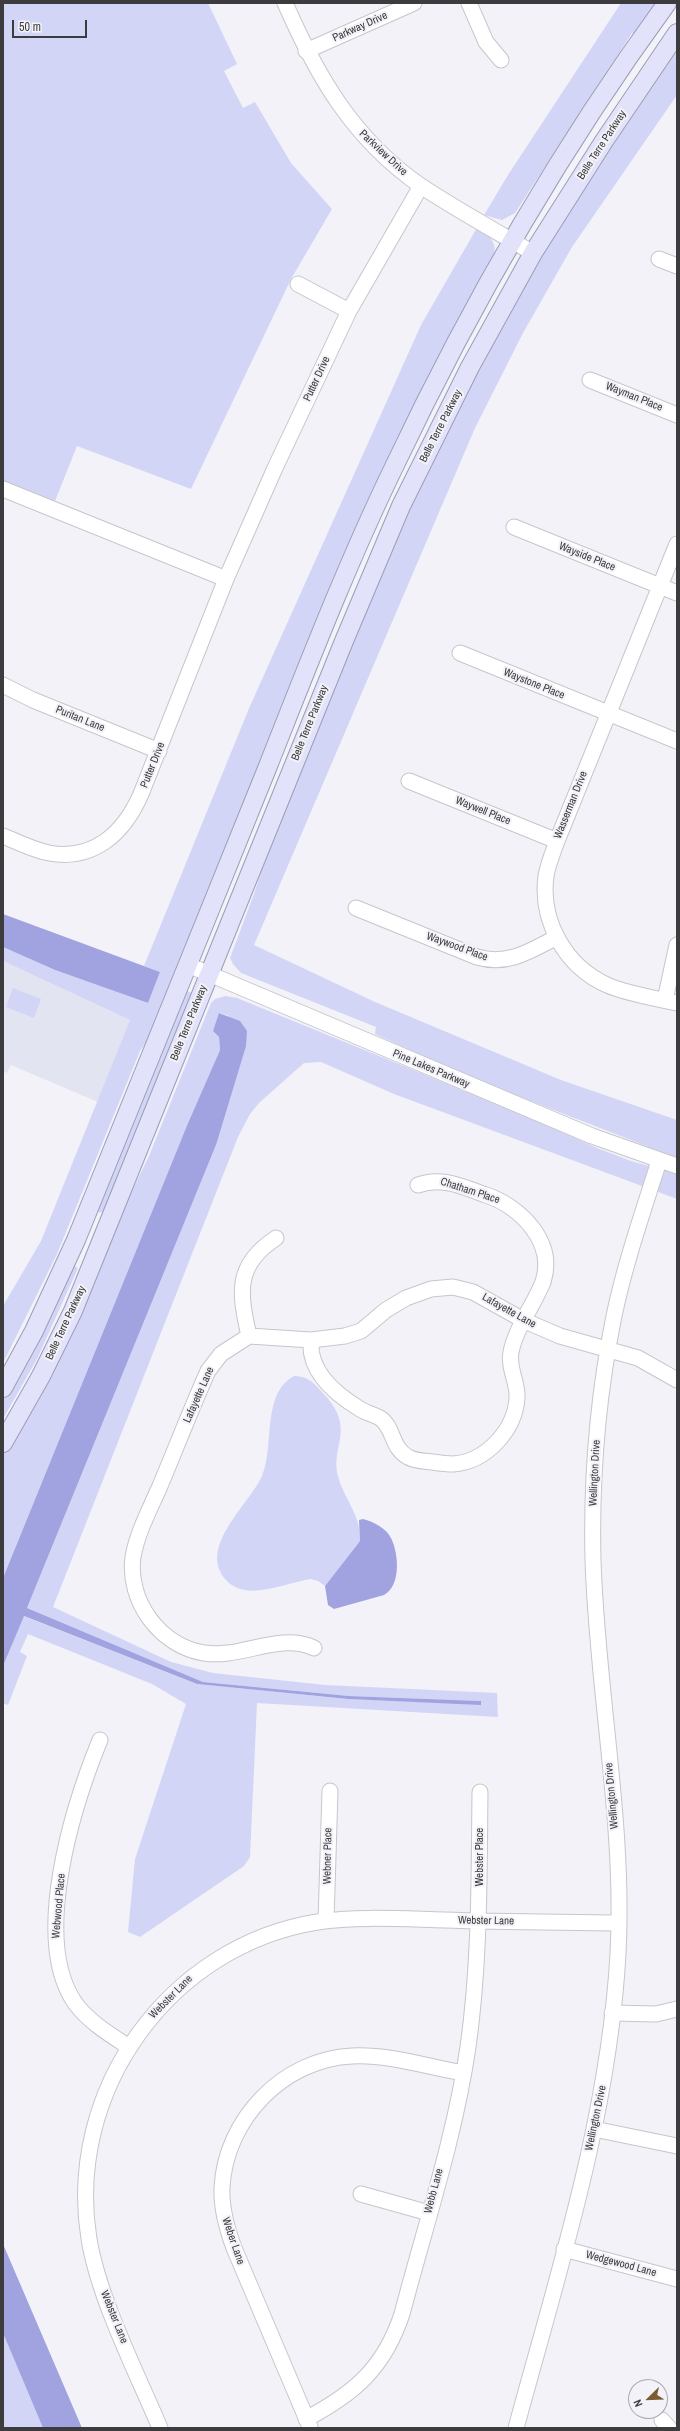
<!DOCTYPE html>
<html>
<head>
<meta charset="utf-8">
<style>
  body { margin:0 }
  #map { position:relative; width:680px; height:2431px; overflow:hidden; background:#f2f2f8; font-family:"Archivo Narrow",sans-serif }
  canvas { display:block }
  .frame { position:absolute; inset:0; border:4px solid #3c3c3f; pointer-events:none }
  .north { position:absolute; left:628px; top:2379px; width:40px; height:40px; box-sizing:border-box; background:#f2f2f8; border:1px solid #a9a9ae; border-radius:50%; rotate:247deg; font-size:11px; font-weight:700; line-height:16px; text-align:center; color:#3c3c3f }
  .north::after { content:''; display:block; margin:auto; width:14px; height:18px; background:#7c5c32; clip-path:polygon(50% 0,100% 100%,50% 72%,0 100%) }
  .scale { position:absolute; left:12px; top:20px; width:75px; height:18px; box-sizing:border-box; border:2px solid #3c3c3f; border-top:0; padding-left:5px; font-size:12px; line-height:14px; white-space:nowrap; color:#3c3c3f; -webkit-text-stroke:3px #f2f2f8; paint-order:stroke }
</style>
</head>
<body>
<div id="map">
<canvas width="680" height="2431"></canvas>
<div class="frame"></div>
<div class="north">N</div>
<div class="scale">50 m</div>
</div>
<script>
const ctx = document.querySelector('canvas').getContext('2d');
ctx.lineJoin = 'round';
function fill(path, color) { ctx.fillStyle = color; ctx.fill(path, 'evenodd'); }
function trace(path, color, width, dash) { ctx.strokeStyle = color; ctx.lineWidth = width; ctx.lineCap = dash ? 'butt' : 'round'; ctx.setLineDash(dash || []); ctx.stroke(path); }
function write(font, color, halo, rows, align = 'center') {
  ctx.font = font + ' "Archivo Narrow",sans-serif'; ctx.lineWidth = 4; ctx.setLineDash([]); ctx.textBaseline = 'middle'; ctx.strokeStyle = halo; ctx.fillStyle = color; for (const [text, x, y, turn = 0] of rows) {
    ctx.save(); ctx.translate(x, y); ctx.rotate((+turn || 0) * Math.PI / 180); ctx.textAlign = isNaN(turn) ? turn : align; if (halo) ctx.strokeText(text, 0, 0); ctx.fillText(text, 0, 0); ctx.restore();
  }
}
const built = new Path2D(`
  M3 961 130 1020 98 1102 11 1065 7 1073 3 1071Z`);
const green = new Path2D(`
  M3 3H208L237 64 224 71 243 108 255 102 291 163 332 209 291 279 191 489 77 446 55 501 3 481Z
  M621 3H661L636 36 632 33 515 213 502 220 484 215 508 175Z
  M677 44V95L572 247 523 333 475 428 254 945 375 1002 561 1080 677 1120V1158L464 1075 375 1034 376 1027 241 973 233 964 230 958 254 894 270 843 390 548 455 411 545 247Z
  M478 226C484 232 491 236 494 245 500 260 470 304 462 319L154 1031 140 1051 57 1254 3 1363V1306L41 1241 130 1020 3 961V947L55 970 148 1003 160 972 144 966 250 706 421 325Z
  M13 988 41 999 34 1018 6 1007Z
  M187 991 194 994 106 1213 97 1212Z
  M225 996 237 998 531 1118 597 1148 631 1161 677 1174V1199L394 1094 321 1062 304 1063 259 1103 250 1114 238 1137 53 1607 171 1662 213 1673 325 1685 497 1693 498 1717 257 1703 250 1857 244 1866 140 1937 128 1932 135 1859 186 1704 152 1684 28 1634 20 1652 27 1656 8 1705 3 1703V1666L23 1616 197 1684 348 1699 481 1704V1701L349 1696 203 1682 27 1608 216 1145 229 1016 220 1013 213 1031 219 1037 220 1050 188 1123 3 1578V1454L149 1156 211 1003 215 999Z
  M72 1265 78 1268 37 1359 3 1419 4 1398Z
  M294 1376C306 1376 312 1381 320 1390 333 1403 344 1418 340 1439 338 1450 335 1460 337 1472 343 1500 361 1512 360 1541L325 1586 318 1581 311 1579C287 1582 246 1603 226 1580 197 1547 249 1505 262 1476 275 1446 261 1394 294 1376Z
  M3 2333 43 2428H3Z`);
const water = new Path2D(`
  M3 914 160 972 148 1003 55 970 3 947Z
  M219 1013 240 1021 247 1031 246 1046 216 1145 27 1608 203 1682 349 1696 481 1701V1705L348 1699 197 1684 24 1616 3 1666V1578L188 1123 220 1050 219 1037 213 1031Z
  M363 1519C374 1522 386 1528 391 1538 399 1554 401 1586 384 1595L334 1609 328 1605 325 1586 360 1541 359 1520Z
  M3 2244 82 2428H43L3 2333Z`);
const minor = new Path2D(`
  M285 3C317 76 353 139 421 186 457 210 496 231 533 253
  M469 3 486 42 501 60
  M306 51 414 3
  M659 259 677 266
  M298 284 349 311
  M590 380 677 415
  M3 489 226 579
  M514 527 677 593
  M677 544 557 841C553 852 548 864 546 876 540 921 565 966 607 985 628 994 654 998 677 1003
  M460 653 677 741
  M3 685 33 700 159 751
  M409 781 557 841
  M3 836C18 842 33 850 49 853 94 861 124 833 141 794L226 579 275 468 349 311 421 186
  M356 908 477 957C508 966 530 951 557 937
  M188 965 592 1136 677 1166
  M665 1000 677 945
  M249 1336C239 1292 235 1265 276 1238
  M311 1340C308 1372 335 1394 360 1409 366 1413 373 1414 380 1418 394 1427 391 1448 408 1457 415 1461 423 1461 432 1462 439 1463 446 1464 453 1464 486 1462 515 1430 517 1398 518 1382 508 1369 511 1352 516 1327 534 1305 543 1282 556 1242 520 1206 486 1195 463 1187 442 1176 418 1185
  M314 1648C279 1632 241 1659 204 1653 160 1646 127 1601 133 1557 137 1533 150 1509 160 1486 176 1448 191 1409 208 1371L221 1354 249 1336 311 1340 345 1336 361 1331 386 1310 406 1298 431 1289 453 1287 473 1292 525 1321 560 1336 638 1358 677 1380
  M100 1740C73 1806 31 1939 75 2003 89 2022 109 2034 129 2047
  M326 1921 330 1791
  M612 2013 656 2014 677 2009
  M594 2129 677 2146
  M361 2194 429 2213
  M564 2249 677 2279
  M306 2419C355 2393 384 2368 402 2314 425 2226 455 2137 468 2047 480 1962 479 1878 480 1792
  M662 2420 669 2428
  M310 2427 234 2248C227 2229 221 2209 222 2188 225 2120 283 2059 352 2056 389 2054 428 2067 463 2073
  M160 2428C136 2371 99 2299 89 2239 65 2091 169 1946 317 1922 358 1916 403 1919 444 1920 502 1922 560 1922 619 1923
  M516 2428C558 2273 609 2116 618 1954 625 1823 597 1692 593 1560 591 1479 598 1395 614 1316 625 1263 643 1212 659 1161`);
const major = new Path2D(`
  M3 1388 34 1331 76 1240C141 1082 204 924 268 766 308 665 347 564 394 467 471 304 561 148 667 3
  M3 1443 41 1376 73 1311 344 641 401 506 470 367 533 253 604 141 677 33`);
const streetNames = [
  ["Parkway Drive",360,27,-24],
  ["Belle Terre Parkway",602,145,-57],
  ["Parkview Drive",383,153,43],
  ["Putter Drive",317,379,-65],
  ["Wayman Place",634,397,22],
  ["Belle Terre Parkway",441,426,-63],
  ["Wayside Place",587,557,22],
  ["Waystone Place",534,684,22],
  ["Puritan Lane",80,719,22],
  ["Belle Terre Parkway",310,723,-68],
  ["Putter Drive",153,765,-68],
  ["Wasserman Drive",571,805,-68],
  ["Waywell Place",483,811,22],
  ["Waywood Place",457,947,20],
  ["Belle Terre Parkway",189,1023,-68],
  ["Pine Lakes Parkway",431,1069,23],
  ["Chatham Place",470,1191,18],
  ["Lafayette Lane",509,1311,29],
  ["Belle Terre Parkway",66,1323,-65],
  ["Lafayette Lane",199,1395,-66],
  ["Wellington Drive",595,1473,-87],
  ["Wellington Drive",612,1796,-95],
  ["Webner Place",328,1856,-89],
  ["Webster Place",480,1857,-90],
  ["Webwood Place",59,1906,-85],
  ["Webster Lane",486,1921,1],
  ["Webster Lane",171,1997,-45],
  ["Wellington Drive",596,2118,-78],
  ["Webb Lane",434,2191,-75],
  ["Weber Lane",233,2241,71],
  ["Wedgewood Lane",621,2264,15],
  ["Webster Lane",114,2317,68]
];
fill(built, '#e3e4f1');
fill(green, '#d3d5f7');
fill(water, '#a0a3df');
trace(minor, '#c6c6cb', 17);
trace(major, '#9b9db7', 20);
trace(minor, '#fff', 15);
trace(major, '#e2e3fa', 18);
write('11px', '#3c3c3f', '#f2f2f8', streetNames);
</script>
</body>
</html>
